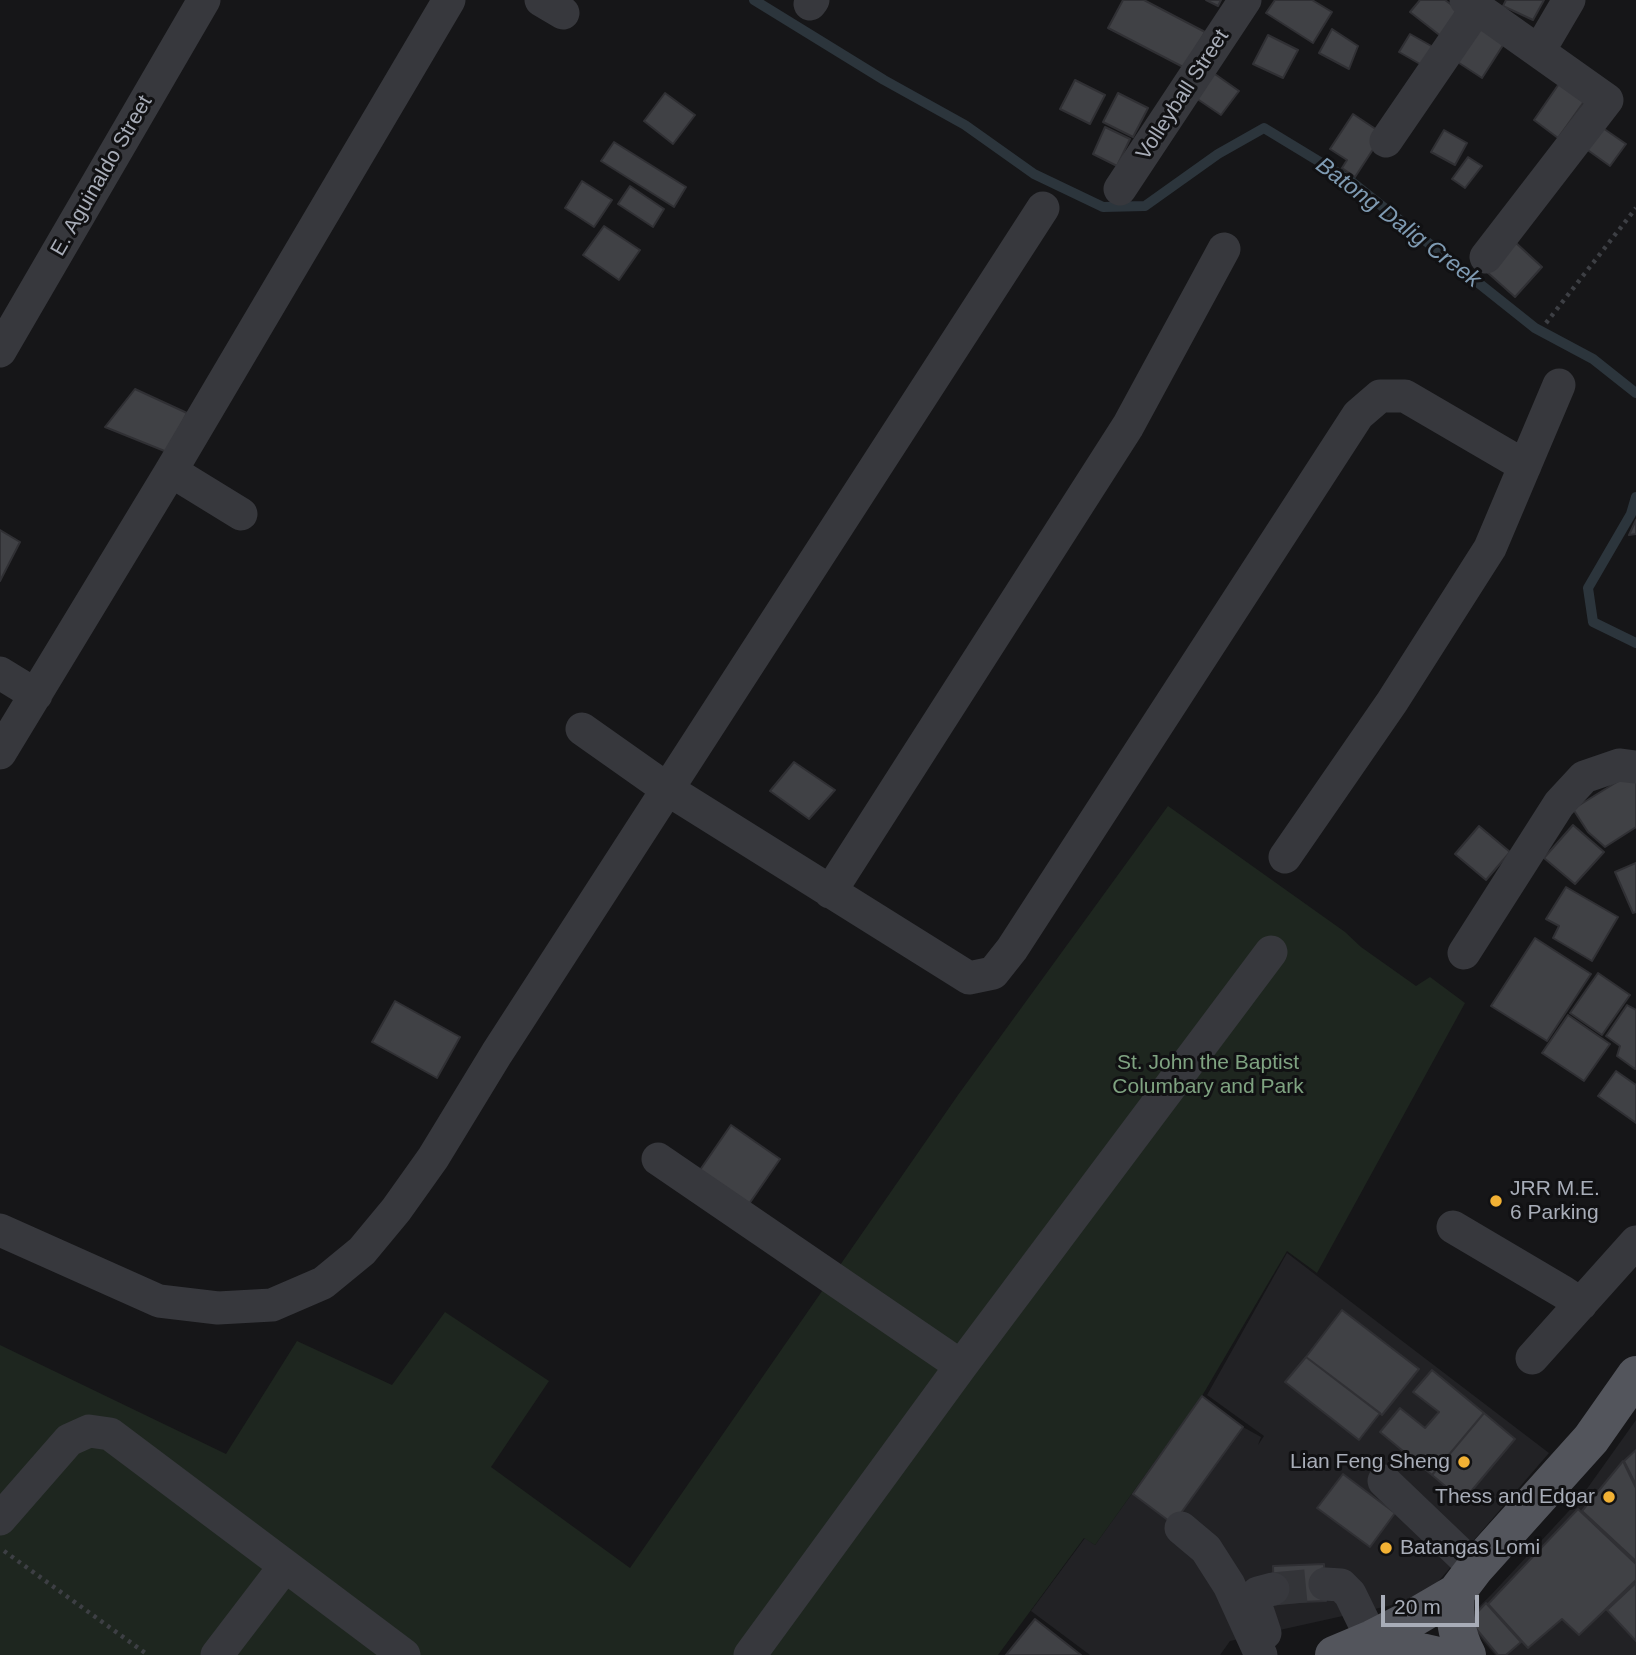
<!DOCTYPE html>
<html>
<head>
<meta charset="utf-8">
<style>
  body { margin:0 }
  #map { position:relative; width:1636px; height:1655px; overflow:hidden; background:#161618; font-family:Arial,sans-serif }
  canvas { display:block }
  .scale { position:absolute; left:1381px; top:1595px; width:98px; height:32px; box-sizing:border-box; border:4px solid #a8adb8; border-top:0; padding-left:9px; font-size:21px; line-height:24px; white-space:nowrap; color:#a8adb8; -webkit-text-stroke:5px #111113; paint-order:stroke }
</style>
</head>
<body>
<div id="map">
<canvas width="1636" height="1655"></canvas>
<div class="scale">20 m</div>
</div>
<script>
const ctx = document.querySelector('canvas').getContext('2d');
ctx.lineJoin = 'round';
function fill(path, color) { ctx.fillStyle = color; ctx.fill(path, 'evenodd'); }
function trace(path, color, width, dash) { ctx.strokeStyle = color; ctx.lineWidth = width; ctx.lineCap = dash ? 'butt' : 'round'; ctx.setLineDash(dash || []); ctx.stroke(path); }
function write(font, color, halo, rows, align = 'center') {
  ctx.font = font + ' Arial,sans-serif'; ctx.lineWidth = 6; ctx.setLineDash([]); ctx.textBaseline = 'middle'; ctx.strokeStyle = halo; ctx.fillStyle = color; for (const [text, x, y, turn = 0] of rows) {
    ctx.save(); ctx.translate(x, y); ctx.rotate((+turn || 0) * Math.PI / 180); ctx.textAlign = isNaN(turn) ? turn : align; if (halo) ctx.strokeText(text, 0, 0); ctx.fillText(text, 0, 0); ctx.restore();
  }
}
const built = new Path2D(`
  M1287 1253 1549 1453 1424 1598 1230 1641 1220 1655H1090L1031 1611 1085 1538 1095 1545 1202 1396 1243 1427 1261 1437 1258 1445 1264 1436 1207 1395Z
  M1636 1420V1655H1495L1465 1620 1491 1595 1579 1500Z`);
const green = new Path2D(`
  M1168 806 1345 932 1361 947 1416 986 1430 977 1465 1003 1317 1273 1287 1251 1202 1396 1095 1545 1084 1538 998 1655H0V1345L226 1454 297 1341 392 1385 445 1312 549 1381 491 1467 630 1568 958 1095Z`);
const stream = new Path2D(`
  M754 0 884 80 965 125 1034 174 1103 207 1145 206 1218 154 1264 128 1348 179 1535 328 1593 359 1636 393
  M1636 497 1631 514 1588 588 1593 622 1636 643`);
const building = new Path2D(`
  M1123 0H1144L1205 32 1185 68 1108 28Z
  M1206 0H1221L1218 6Z
  M1275 0H1312L1332 12 1313 43 1266 13Z
  M1420 0H1445L1461 12 1442 37 1410 12Z
  M1506 0H1544L1533 20 1503 6Z
  M1478 20 1507 39 1482 78 1453 59Z
  M1332 29 1358 46 1349 69 1319 53Z
  M1410 34 1442 52 1427 68 1399 52Z
  M1268 35 1298 50 1283 78 1253 64Z
  M1205 67 1239 91 1221 115 1187 92Z
  M1563 78 1588 96 1558 138 1534 120Z
  M1075 80 1105 95 1090 124 1060 109Z
  M665 93 695 115 673 144 644 121Z
  M1118 93 1148 108 1133 137 1103 122Z
  M1353 114 1383 134 1355 177 1342 168 1347 160 1330 149Z
  M1597 124 1626 144 1610 166 1582 146Z
  M1105 127 1130 139 1117 166 1093 154Z
  M1444 130 1467 143 1455 165 1431 152Z
  M614 142 686 187 674 207 601 161Z
  M1468 157 1482 166 1465 188 1452 179Z
  M582 181 612 200 594 227 565 208Z
  M630 186 664 209 653 227 618 204Z
  M604 226 640 250 619 280 583 255Z
  M1515 242 1542 267 1515 297 1487 272Z
  M135 389 187 413 167 452 105 427Z
  M1636 520V534L1629 535Z
  M0 530 20 542 0 581Z
  M794 762 835 790 809 819 770 791Z
  M1628 775 1636 781V827L1605 847 1588 832 1573 809Z
  M1573 825 1604 852 1575 884 1544 858Z
  M1479 826 1510 852 1486 880 1455 854Z
  M1636 863V912L1633 913 1615 872Z
  M1566 887 1618 917 1592 961 1553 938 1559 926 1546 919Z
  M1535 938 1591 974 1547 1041 1491 1006Z
  M1598 973 1630 995 1602 1035 1570 1013Z
  M395 1001 460 1037 437 1078 372 1042Z
  M1627 1005 1636 1010V1067L1635 1069 1617 1056 1620 1046 1606 1036Z
  M1568 1015 1610 1044 1584 1081 1542 1053Z
  M1616 1071 1636 1085V1123L1598 1096Z
  M731 1125 780 1159 749 1204 700 1170Z
  M1342 1310 1419 1369 1382 1415 1306 1357Z
  M1306 1357 1380 1413 1359 1440 1285 1382Z
  M1432 1370 1484 1413 1432 1475 1380 1432 1400 1408 1425 1428 1439 1412 1413 1392Z
  M1202 1396 1243 1427 1173 1524 1133 1494Z
  M1484 1413 1515 1439 1463 1501 1432 1475Z
  M1636 1450V1485L1624 1461Z
  M1623 1461 1636 1488V1561L1582 1511Z
  M1343 1474 1395 1513 1370 1547 1317 1508Z
  M1578 1509 1636 1564V1580L1579 1635 1562 1619 1528 1648 1488 1604Z
  M1324 1564 1326 1601 1274 1603 1273 1566Z
  M1636 1583V1641L1607 1610Z
  M1486 1603 1521 1642 1506 1655H1498L1473 1625 1472 1618Z
  M1035 1619 1081 1655H1006Z`);
const minorTunnel = new Path2D(`
  M1273 1589 1325 1584`);
const path = new Path2D(`
  M1546 323 1636 208
  M4 1551 148 1655`);
const minor = new Path2D(`
  M541 0 563 13
  M1466 0 1607 100 1486 257
  M810 4 813 0
  M1539 51 1569 0
  M1386 141 1477 8
  M1120 189 1245 0
  M0 351 204 0
  M171 471 241 514
  M0 673 36 695
  M582 729 667 789 969 978 993 973 1012 949 1358 415 1380 396H1405L1525 466
  M0 753 171 471 449 0
  M1285 857 1392 702 1490 548 1559 385
  M830 892 1128 426 1224 249
  M1464 953 1559 804 1584 777 1619 765 1636 767
  M658 1159 961 1366
  M1453 1227 1563 1292 1581 1304
  M0 1230 159 1301 218 1308 272 1305 323 1283 362 1251 396 1210 433 1158 497 1053 1043 208
  M1532 1358 1636 1242
  M1384 1481 1475 1568
  M0 1519 69 1440 89 1431 110 1434 404 1655
  M1181 1528 1206 1549 1229 1585 1261 1655
  M1325 1584 1341 1585 1350 1594 1372 1639
  M1265 1633 1255 1603 1258 1593 1273 1589
  M217 1655 285 1566
  M750 1655 961 1366 1271 952`);
const major = new Path2D(`
  M1456 1593C1454 1616 1456 1635 1467 1655
  M1358 1650C1384 1648 1409 1649 1434 1655
  M1334 1655 1372 1639 1415 1617 1456 1593 1475 1568 1591 1439 1636 1375`);
const markers = [
  [1496,1201,7,"#f2b134"],
  [1464,1462,7,"#f2b134"],
  [1609,1497,7,"#f2b134"],
  [1386,1548,7,"#f2b134"]
];
const streetNames = [
  ["Volleyball Street",1183,95,-57],
  ["E. Aguinaldo Street",102,176,-60]
];
const parkNames = [
  ["St. John the Baptist",1208,1063],
  ["Columbary and Park",1208,1087]
];
const poiNames = [
  ["JRR M.E.",1510,1189],
  ["6 Parking",1510,1213],
  ["Lian Feng Sheng",1450,1462,"right"],
  ["Thess and Edgar",1595,1497,"right"],
  ["Batangas Lomi",1400,1548]
];
const waterNames = [
  ["Batong Dalig Creek",1398,223,37]
];
fill(built, '#222225');
fill(green, '#1e261f');
trace(stream, '#2c353c', 10);
fill(building, '#404145');
trace(building, '#303034', 2);
trace(minorTunnel, '#333438', 33, [33, 17]);
trace(path, '#3d3f44', 4.5, [3.5, 5]);
trace(minor, '#37383d', 33);
trace(major, '#53555c', 38);
for (const [x, y, r, color] of markers) { const dot = new Path2D(); dot.arc(x, y, r, 0, 2 * Math.PI); ctx.fillStyle = color; ctx.fill(dot); trace(dot, '#111113', 2.5); }
write('21px', '#a8adb8', '#111113', streetNames);
write('21px', '#7fa381', '#111113', parkNames);
write('21px', '#a8adb8', '#111113', poiNames, 'left');
write('italic 23px', '#7f9bb3', '#111113', waterNames);
</script>
</body>
</html>
